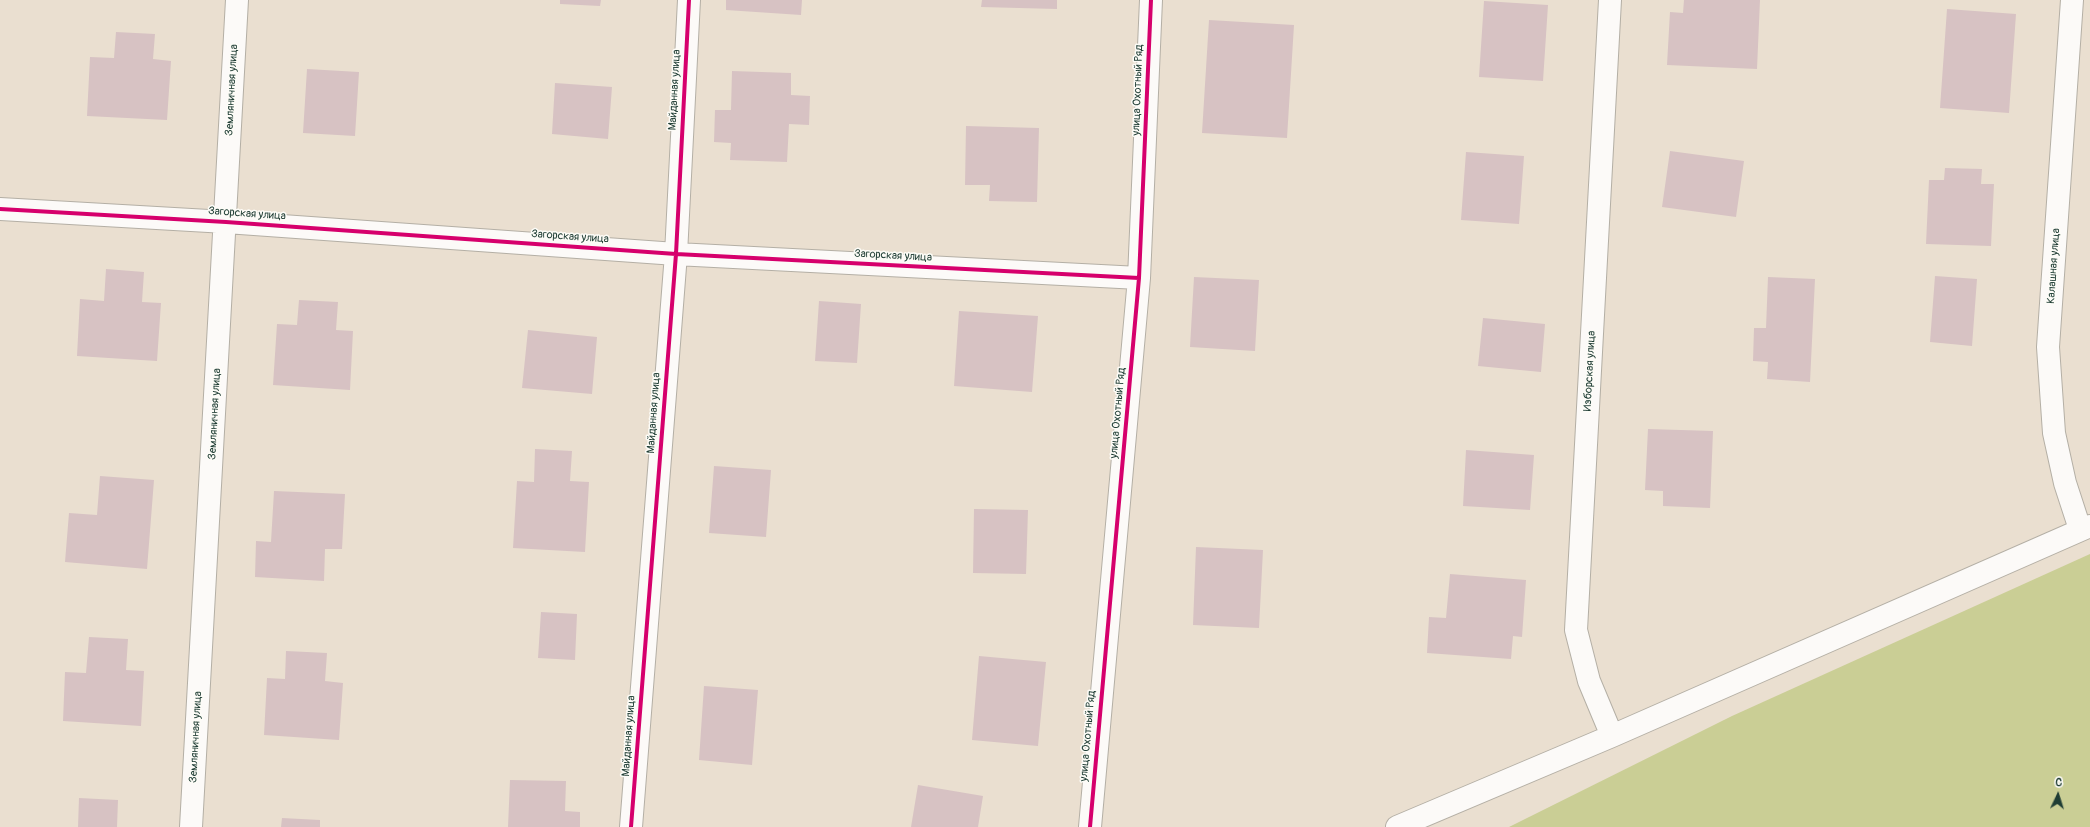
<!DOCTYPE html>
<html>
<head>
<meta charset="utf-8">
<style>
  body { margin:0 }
  #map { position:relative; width:2090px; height:827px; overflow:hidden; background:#eadfd0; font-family:Pangolin,sans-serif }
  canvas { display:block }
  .north { position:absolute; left:2038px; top:775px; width:40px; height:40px; -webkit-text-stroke:3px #fdfcf7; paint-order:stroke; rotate:4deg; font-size:11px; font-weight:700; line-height:16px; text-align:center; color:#1f3d34 }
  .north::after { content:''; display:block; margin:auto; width:14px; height:18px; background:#1f3d34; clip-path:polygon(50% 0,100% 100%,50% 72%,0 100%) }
</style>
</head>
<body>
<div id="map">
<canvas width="2090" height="827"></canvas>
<div class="north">С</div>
</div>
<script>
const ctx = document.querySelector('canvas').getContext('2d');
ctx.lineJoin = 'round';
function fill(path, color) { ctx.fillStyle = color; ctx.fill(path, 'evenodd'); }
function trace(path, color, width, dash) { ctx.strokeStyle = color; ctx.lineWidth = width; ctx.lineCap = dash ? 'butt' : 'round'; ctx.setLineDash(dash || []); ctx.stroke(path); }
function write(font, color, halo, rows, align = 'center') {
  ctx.font = font + ' Pangolin,sans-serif'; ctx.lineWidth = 3; ctx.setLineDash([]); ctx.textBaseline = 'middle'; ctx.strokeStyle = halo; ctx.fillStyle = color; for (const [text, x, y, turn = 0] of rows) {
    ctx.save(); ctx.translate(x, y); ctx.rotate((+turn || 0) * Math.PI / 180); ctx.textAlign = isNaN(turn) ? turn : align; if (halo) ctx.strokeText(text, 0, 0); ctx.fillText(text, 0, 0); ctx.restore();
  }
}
const green = new Path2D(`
  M2090 554V827H1509L1732 716Z`);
const building = new Path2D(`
  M560 0H601L600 6 560 4Z
  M726 0H802L801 15 726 10Z
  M982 0H1057V9L981 7Z
  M1684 0H1760L1757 69 1667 65 1670 12 1683 13Z
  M1484 1 1548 5 1543 81 1479 77Z
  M1947 9 2016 14 2009 113 1940 108Z
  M1209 20 1294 25 1287 138 1202 133Z
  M116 32 155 34 153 59 171 61 167 120 87 116 90 57 114 58Z
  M307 69 359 72 355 136 303 133Z
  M732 71 791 73V95L810 96 809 125 789 124 787 162 730 160 731 143 714 142 715 110H731Z
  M555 83 612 87 608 139 552 134Z
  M966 126 1039 128 1037 202 989 201 990 185H965Z
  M1670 151 1744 161 1736 217 1662 207Z
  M1466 152 1524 156 1519 224 1461 220Z
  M1945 168 1982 169 1981 184H1994L1991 246 1926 244 1929 180H1944Z
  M106 269 144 272 142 302 161 303 157 361 77 356 80 299 104 301Z
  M1935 276 1977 279 1972 346 1930 342Z
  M1194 277 1259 280 1255 351 1190 347Z
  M1768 277 1815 279 1810 382 1767 379 1768 362 1753 361 1754 328H1766Z
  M299 300 338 302 336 330 353 331 350 390 273 385 277 324 297 325Z
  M819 301 861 304 857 363 815 361Z
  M959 311 1038 316 1032 392 954 386Z
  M1483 318 1545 324 1541 372 1478 366Z
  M528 330 597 337 592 394 522 388Z
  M1648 429 1713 431 1710 508 1663 506V491L1645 490Z
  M535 449 572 451 570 481 589 482 585 552 513 548 517 481 534 482Z
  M1466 450 1534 455 1530 510 1463 506Z
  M714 466 771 470 766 537 709 533Z
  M100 476 154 480 147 569 65 562 69 513 97 515Z
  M274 491 345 494 342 549H325L324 581 255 577 256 541 271 542Z
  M974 509 1028 510 1026 574 973 573Z
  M1196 547 1263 550 1259 628 1193 625Z
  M1450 574 1526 580 1522 637 1513 636 1511 659 1427 653 1429 617 1446 618Z
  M541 612 577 614 575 660 538 658Z
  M89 637 128 639 126 670 144 671 141 726 63 721 65 672 86 673Z
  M286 651 327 653 325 681 343 683 339 740 264 735 267 678 285 679Z
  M979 656 1046 662 1038 746 972 740Z
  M704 686 758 690 752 765 699 760Z
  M510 780 566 781 565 811 580 812V827H508Z
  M918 785 983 796 978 827H911Z
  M79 798 118 800 117 827H78Z
  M282 818 320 820V827H281Z`);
const street = new Path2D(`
  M1610 0 1576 630 1589 681 1612 736
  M2072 0 2048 347 2054 433 2065 483 2080 529
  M0 209 226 222 676 254 1139 278
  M191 827 237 0
  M631 827 676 254 689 0
  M1090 827 1139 278 1151 0
  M1397 827 1612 736 2090 526`);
const cycleway = new Path2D(`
  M0 209 226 222 676 254 1139 278
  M631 827 676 254 689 0
  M1090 827 1139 278 1151 0`);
const streetNames = [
  ["Земляничная улица",232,90,-87],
  ["Майданная улица",675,90,-87],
  ["улица Охотный Ряд",1138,90,-88],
  ["Загорская улица",247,214,4],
  ["Загорская улица",570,237,4],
  ["Загорская улица",893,256,3],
  ["Калашная улица",2054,266,-86],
  ["Изборская улица",1590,371,-87],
  ["Майданная улица",654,413,-86],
  ["улица Охотный Ряд",1118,413,-85],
  ["Земляничная улица",215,414,-87],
  ["Майданная улица",629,736,-86],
  ["улица Охотный Ряд",1088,736,-85],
  ["Земляничная улица",196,737,-87]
];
fill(green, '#cace95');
fill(building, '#d7c2c3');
trace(street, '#b4afa5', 24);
trace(street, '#fcfaf8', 22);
trace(cycleway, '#d6006c', 4);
write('11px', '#1f3d34', '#fdfcf7', streetNames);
</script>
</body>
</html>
